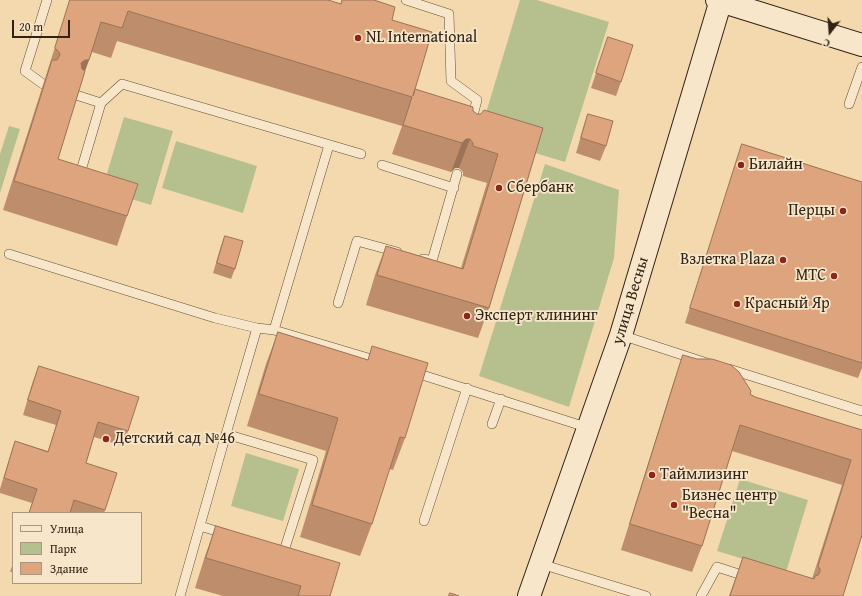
<!DOCTYPE html>
<html>
<head>
<meta charset="utf-8">
<style>
  body { margin:0 }
  #map { position:relative; width:862px; height:596px; overflow:hidden; background:#f5d9ae; font-family:"Gentium Book Plus",serif }
  canvas { display:block }
  .legend { position:absolute; left:12px; top:512px; width:130px; height:72px; box-sizing:border-box; background:#f8e6ca; border:1px solid #a89882; margin:0; padding:5px 7px; list-style:none; font-size:12px; color:#302315 }
  .legend li { display:flex; align-items:center; gap:8px; height:20px }
  .legend b { width:20px; border:1px solid #a89882 }
  .north { position:absolute; left:810px; top:12px; width:40px; height:40px; -webkit-text-stroke:3px #f8e6ca; paint-order:stroke; rotate:197deg; font-size:11px; font-weight:700; line-height:16px; text-align:center; color:#302315 }
  .north::after { content:''; display:block; margin:auto; width:14px; height:18px; background:#302315; clip-path:polygon(50% 0,100% 100%,50% 72%,0 100%) }
  .scale { position:absolute; left:12px; top:20px; width:58px; height:18px; box-sizing:border-box; border:2px solid #302315; border-top:0; padding-left:5px; font-size:12px; line-height:14px; white-space:nowrap; color:#302315; -webkit-text-stroke:3px #f8e6ca; paint-order:stroke }
</style>
</head>
<body>
<div id="map">
<canvas width="862" height="596"></canvas>
<ul class="legend">
<li><b style="height:5px;background:#f8e6ca"></b>Улица</li>
<li><b style="height:11px;background:#b6c08f"></b>Парк</li>
<li><b style="height:11px;background:#dda47d"></b>Здание</li>
</ul>
<div class="north">С</div>
<div class="scale">20 m</div>
</div>
<script>
const ctx = document.querySelector('canvas').getContext('2d');
ctx.lineJoin = 'round';
function fill(path, color) { ctx.fillStyle = color; ctx.fill(path, 'evenodd'); }
function trace(path, color, width, dash) { ctx.strokeStyle = color; ctx.lineWidth = width; ctx.lineCap = dash ? 'butt' : 'round'; ctx.setLineDash(dash || []); ctx.stroke(path); }
function write(font, color, halo, rows, align = 'center') {
  ctx.font = font + ' "Gentium Book Plus",serif'; ctx.lineWidth = 3.5; ctx.setLineDash([]); ctx.textBaseline = 'middle'; ctx.strokeStyle = halo; ctx.fillStyle = color; for (const [text, x, y, turn = 0] of rows) {
    ctx.save(); ctx.translate(x, y); ctx.rotate((+turn || 0) * Math.PI / 180); ctx.textAlign = isNaN(turn) ? turn : align; if (halo) ctx.strokeText(text, 0, 0); ctx.fillText(text, 0, 0); ctx.restore();
  }
}
const green = new Path2D(`
  M520 0H537L609 22 565 162 479 136Z
  M124 117 173 131 151 205 102 190Z
  M9 126 20 129 0 193V154Z
  M176 141 257 166 243 213 162 188Z
  M545 164 619 190 614 258 569 407 479 376Z
  M246 453 299 469 283 521 231 506Z
  M740 479 808 500 786 572 717 551Z`);
const lane = new Path2D(`
  M406 0 449 14 451 81 477 100 471 123
  M43 84 25 71 47 0
  M76 95 101 103 122 84 361 154
  M849 104 862 67
  M382 165 454 188
  M80 174 101 103
  M9 254 215 318 257 328 274 330 378 361
  M423 259 432 261 457 174
  M338 303 357 241 397 252
  M274 330 329 145
  M621 335 707 363
  M729 369 862 411
  M413 372 589 428
  M492 424 501 399
  M226 434 313 460 284 551 276 549
  M424 521 467 388
  M200 526 226 534
  M541 564 646 596
  M180 596 226 434 257 328
  M701 596 717 567 748 577`);
const secondary = new Path2D(`
  M717 0 862 45
  M529 596 621 335 721 0`);
const wall = new Path2D(`
  M70 0H328L341 4 342 0H374L392 20 413 94 473 111 477 114 543 128 489 308 478 338 366 305 375 275 386 246 461 268 487 183 463 176V172L459 168H455L451 172 392 154 402 126 117 41 111 58 92 52 85 71 58 159 127 216 117 246 3 210Z
  M608 37 621 82 616 96 591 88Z
  M588 114 606 146 600 161 576 153 583 129Z
  M742 144 862 182V368L858 378 685 323 737 159Z
  M225 236 235 269 231 279 213 273 221 246Z
  M278 332 368 360 372 346 405 438 393 470 389 469 372 524 360 556 300 537 326 451 247 426 266 364Z
  M683 355 750 394 755 397 862 430 843 596H729L743 557 812 579 842 485 732 451 702 546 692 572 621 550 674 381Z
  M39 366 128 431 123 446 94 437 86 463 117 473 104 513H29L32 503 0 493V489L10 456 15 441 48 451 56 425 23 415 33 381Z
  M216 526 330 596H223L195 588 205 556Z
  M13 563V572H10Z`);
const shadedWall = new Path2D(`
  M85 60H89L78 89 81 63Z
  M466 139H470L459 168H455L451 172 462 143Z`);
const building = new Path2D(`
  M70 0H328L341 4 342 0H374L395 7 392 20 432 32 413 96 415 89 473 107V111L477 114H481L484 110 543 128 489 308 377 275 386 246 463 269 498 154 473 146V143L470 139H466L462 143 403 125 412 97 128 11 122 28 101 22 89 60H85L81 63 82 69 85 71 58 159 138 184 127 216 14 181 52 60H57L60 55 59 52 55 48Z
  M608 37 633 45 621 82 596 73Z
  M588 114 613 121 606 146 581 138Z
  M742 144 862 182V363L690 308Z
  M225 236 243 241 235 269 217 263Z
  M278 332 368 360 372 346 428 363 405 438 400 437 372 524 312 505 338 418 259 394Z
  M683 355 697 359H712L731 365 739 372 751 391 750 394 755 397 862 430V535L843 596H730L743 557 814 579 815 576 818 575 820 572V569L818 566 851 460 740 425 702 546 630 524Z
  M39 366 139 397 128 431 98 422 86 463 117 473 105 510 74 500 70 513H29L37 489 4 478 15 441 48 452 61 411 28 400Z
  M216 526 340 563 330 596H298L301 586 206 558Z
  M450 593 459 596H449Z`);
const markers = [
  [358,38,4,"#8f2418"],
  [741,165,4,"#8f2418"],
  [499,188,4,"#8f2418"],
  [843,211,4,"#8f2418"],
  [783,260,4,"#8f2418"],
  [834,276,4,"#8f2418"],
  [737,304,4,"#8f2418"],
  [467,316,4,"#8f2418"],
  [106,439,4,"#8f2418"],
  [652,475,4,"#8f2418"],
  [674,505,4,"#8f2418"]
];
const poiNames = [
  ["NL International",366,38],
  ["Билайн",749,165],
  ["Сбербанк",507,188],
  ["Перцы",835,211,"right"],
  ["Взлетка Plaza",775,260,"right"],
  ["МТС",826,276,"right"],
  ["Красный Яр",745,304],
  ["Эксперт клининг",475,316],
  ["Детский сад №46",114,439],
  ["Таймлизинг",660,475],
  ["Бизнес центр",682,496],
  ["\"Весна\"",682,514]
];
const streetNames = [
  ["улица Весны",631,301,-73]
];
fill(green, '#b6c08f');
trace(lane, '#61503b', 10);
trace(secondary, '#302315', 24);
trace(lane, '#f8e6ca', 9);
trace(secondary, '#f8e6ca', 22);
fill(wall, '#be8d6c');
fill(shadedWall, '#9b7358');
fill(building, '#dda47d');
trace(building, '#9b7358', 1);
for (const [x, y, r, color] of markers) { const dot = new Path2D(); dot.arc(x, y, r, 0, 2 * Math.PI); ctx.fillStyle = color; ctx.fill(dot); trace(dot, '#f8e6ca', 1.5); }
write('16px', '#302315', '#f8e6ca', poiNames, 'left');
write('16px', '#302315', '#f8e6ca', streetNames);
</script>
</body>
</html>
